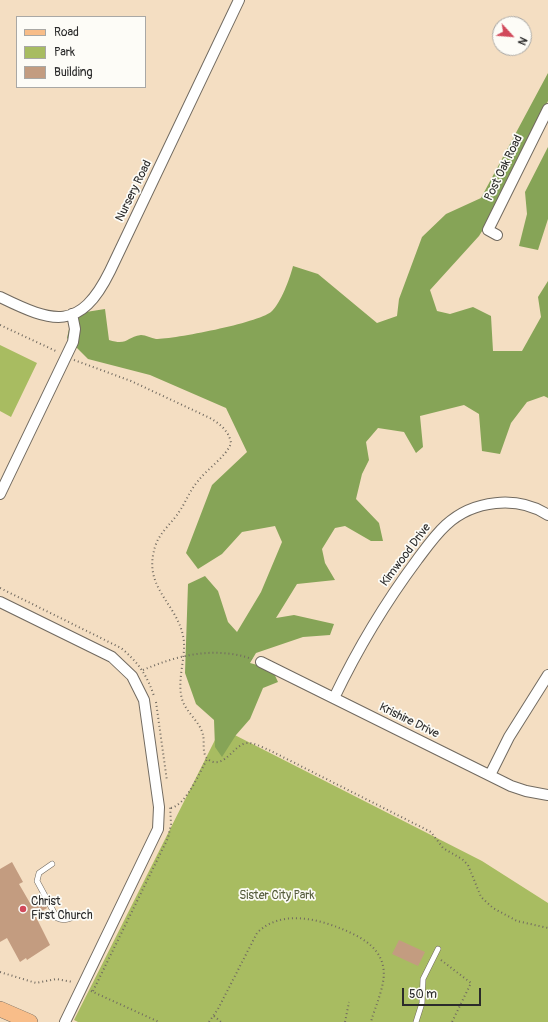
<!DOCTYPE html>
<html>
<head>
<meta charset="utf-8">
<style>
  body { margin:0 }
  #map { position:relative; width:548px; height:1022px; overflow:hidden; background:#f4dec2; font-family:Pangolin,sans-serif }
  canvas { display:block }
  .legend { position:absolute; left:16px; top:16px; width:130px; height:72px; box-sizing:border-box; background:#fdfcf7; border:1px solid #a9a8a5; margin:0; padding:5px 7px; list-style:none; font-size:12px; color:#2b2b2b }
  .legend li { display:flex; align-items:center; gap:8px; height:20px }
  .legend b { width:20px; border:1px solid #a9a8a5 }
  .north { position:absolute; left:492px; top:16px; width:40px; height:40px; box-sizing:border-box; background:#fdfcf7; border:1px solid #a9a8a5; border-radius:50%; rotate:116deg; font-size:11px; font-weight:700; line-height:16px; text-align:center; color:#2b2b2b }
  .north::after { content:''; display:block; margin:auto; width:14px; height:18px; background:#d1495b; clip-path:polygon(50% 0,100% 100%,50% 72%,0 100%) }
  .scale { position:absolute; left:402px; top:988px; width:79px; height:18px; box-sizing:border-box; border:2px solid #2b2b2b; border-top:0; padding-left:5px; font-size:12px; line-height:14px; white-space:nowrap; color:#2b2b2b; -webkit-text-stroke:3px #fdfcf7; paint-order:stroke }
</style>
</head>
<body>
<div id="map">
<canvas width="548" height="1022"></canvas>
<ul class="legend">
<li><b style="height:5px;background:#f8bd89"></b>Road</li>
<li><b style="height:11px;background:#a8bc61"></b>Park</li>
<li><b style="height:11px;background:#c39c80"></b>Building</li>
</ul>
<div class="north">N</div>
<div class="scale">50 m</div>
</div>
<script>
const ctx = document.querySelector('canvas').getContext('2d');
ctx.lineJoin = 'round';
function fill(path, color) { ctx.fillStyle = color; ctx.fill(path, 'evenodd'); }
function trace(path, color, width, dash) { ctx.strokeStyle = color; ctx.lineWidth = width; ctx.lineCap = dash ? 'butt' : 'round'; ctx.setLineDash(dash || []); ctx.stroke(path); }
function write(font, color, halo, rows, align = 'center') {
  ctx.font = font + ' Pangolin,sans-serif'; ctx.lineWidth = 3.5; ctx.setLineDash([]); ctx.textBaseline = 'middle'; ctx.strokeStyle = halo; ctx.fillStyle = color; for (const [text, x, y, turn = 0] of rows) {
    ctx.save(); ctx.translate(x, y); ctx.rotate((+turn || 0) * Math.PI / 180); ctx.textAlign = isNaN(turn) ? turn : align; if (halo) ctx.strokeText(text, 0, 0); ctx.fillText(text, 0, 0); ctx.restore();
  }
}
const green = new Path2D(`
  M0 345 37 363 11 417 0 411Z
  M221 728 482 861 548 903V1022H78L74 1020Z`);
const forest = new Path2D(`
  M548 73V101L497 207 479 236 430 290 437 311 450 314 473 307 491 316 493 351H522L541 317 538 297 548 281V398L544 396 527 402 511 423 500 454 482 451 479 414 464 405 420 416 423 447 416 453 404 432 378 428 366 442 369 460 362 474 356 499 379 523 383 541H371L345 526 335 528 322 549 325 563 335 580 297 584 276 618 294 615 334 624 330 635 303 637 256 653 250 663 272 669 278 682 263 688 250 719 236 735 222 757 215 747 214 720 196 704 185 673 188 584 205 576 218 591 228 622 237 632 261 592 282 542 275 526 242 532 222 554 198 569 186 553 212 485 247 452 226 408 150 375 88 359 67 338 71 320 86 312 105 309 109 340C128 346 126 337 141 335 146 335 151 338 156 339 175 339 257 323 271 312 281 303 290 278 293 266L318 274 377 323 397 316 399 299 422 237 446 214 481 198Z
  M548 147V219L538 250 519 246 527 214 525 192Z`);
const building = new Path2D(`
  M12 862 23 882 19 884 30 903 41 897 47 908 35 915 50 945 27 960 26 958 20 962 7 938 0 942V869Z
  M399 940 425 952 418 966 392 954Z`);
const path = new Path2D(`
  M0 325 58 352
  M74 360 131 381 210 418C220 424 229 431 231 443 227 456 207 469 198 481 190 490 186 502 179 512 172 523 161 531 156 544 140 589 180 603 184 642 185 660 177 681 182 699 186 713 200 721 203 735 205 742 201 755 209 760 225 770 234 743 248 743 255 743 264 748 271 751L431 832 443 848 462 859 468 865 481 897 493 908 517 921 548 928
  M0 588 121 648C138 662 147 675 154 696
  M143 670C178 655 215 646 252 659
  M156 702 167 781
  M171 808C186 805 200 772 207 759
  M441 960 471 983 452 1022
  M0 972 36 983 56 979 73 982
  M91 991 159 1022
  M93 991 168 838 171 824 170 805
  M214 1016 221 1022
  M209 1022 218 1009 257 933C280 910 315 918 342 929 359 936 379 946 383 966 387 983 375 1006 371 1022
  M345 1022 349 1002`);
const lane = new Path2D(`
  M52 864 39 873 37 881 57 918C66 922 71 918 79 914
  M416 1022 422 1003 423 979 438 949`);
const street = new Path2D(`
  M497 235 488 230 548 109
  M0 297C53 323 80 332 110 271L239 0
  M0 494 73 342 75 329 72 314
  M0 602 112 657 132 676 144 700 159 807 158 829 65 1022
  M261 662 511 786 526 791 548 795
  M334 698C357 650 385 603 417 560 426 548 435 535 446 525 473 500 517 495 548 515
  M490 775 509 737 548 675`);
const primary = new Path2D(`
  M0 1009 30 1022`);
const markers = [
  [23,909,4,"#d1495b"]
];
const streetNames = [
  ["Post Oak Road",504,168,-64],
  ["Nursery Road",134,191,-64],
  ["Kimwood Drive",406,555,-53],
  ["Krishire Drive",409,721,26]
];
const parkNames = [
  ["Sister City Park",277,896]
];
const poiNames = [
  ["Christ",31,902],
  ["First Church",31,916]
];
fill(green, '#a8bc61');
fill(forest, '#86a457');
fill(building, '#c39c80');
trace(lane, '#716a60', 6);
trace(street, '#716a60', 12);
trace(primary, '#716a60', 16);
trace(path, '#716a60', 2, [1, 3]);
trace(lane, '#fff', 5);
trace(street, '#fff', 10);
trace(primary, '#f8bd89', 15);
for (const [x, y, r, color] of markers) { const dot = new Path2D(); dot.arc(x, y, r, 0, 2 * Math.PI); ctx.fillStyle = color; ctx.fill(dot); trace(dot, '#fdfcf7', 1.5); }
write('12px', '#2b2b2b', '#fdfcf7', streetNames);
write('12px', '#575e3e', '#fdfcf7', parkNames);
write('12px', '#2b2b2b', '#fdfcf7', poiNames, 'left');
</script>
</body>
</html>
